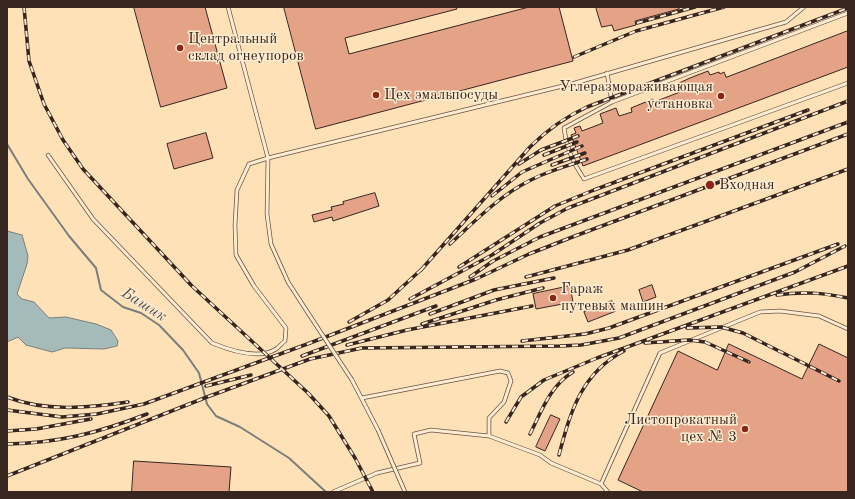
<!DOCTYPE html>
<html>
<head>
<meta charset="utf-8">
<style>
  body { margin:0 }
  #map { position:relative; width:855px; height:499px; overflow:hidden; background:#fee1b7; font-family:"Old Standard TT",serif }
  canvas { display:block }
  .frame { position:absolute; inset:0; border:8px solid #37251f; pointer-events:none }
</style>
</head>
<body>
<div id="map">
<canvas width="855" height="499"></canvas>
<div class="frame"></div>
</div>
<script>
const ctx = document.querySelector('canvas').getContext('2d');
ctx.lineJoin = 'round';
function fill(path, color) { ctx.fillStyle = color; ctx.fill(path, 'evenodd'); }
function trace(path, color, width, dash) { ctx.strokeStyle = color; ctx.lineWidth = width; ctx.lineCap = dash ? 'butt' : 'round'; ctx.setLineDash(dash || []); ctx.stroke(path); }
function write(font, color, halo, rows, align = 'center') {
  ctx.font = font + ' "Old Standard TT",serif'; ctx.lineWidth = 3; ctx.setLineDash([]); ctx.textBaseline = 'middle'; ctx.strokeStyle = halo; ctx.fillStyle = color; for (const [text, x, y, turn = 0] of rows) {
    ctx.save(); ctx.translate(x, y); ctx.rotate((+turn || 0) * Math.PI / 180); ctx.textAlign = isNaN(turn) ? turn : align; if (halo) ctx.strokeText(text, 0, 0); ctx.fillText(text, 0, 0); ctx.restore();
  }
}
const water = new Path2D(`
  M7 231 22 235 28 256 27 264 17 294 22 299 34 302 49 318 66 317 96 324 111 330 118 341 117 346 104 349 65 348 52 352 26 345 18 337 7 342Z`);
const stream = new Path2D(`
  M7 144 28 179 69 236 96 268 101 290 123 307 141 313 159 325 183 350 199 373 207 404 216 416 240 427 289 458 326 492`);
const building = new Path2D(`
  M134 7H205L227 88 161 107Z
  M284 7H456L457 9 345 38 349 54 529 7H559L573 61 316 129Z
  M596 7H679V9L635 21 636 25 614 31 612 25 602 27Z
  M848 31V67L583 166 571 135 576 133 574 128 580 126 582 131 603 123 600 114 616 108 619 116 632 112 631 108 653 99 654 102 680 92 677 84 690 78 708 71 710 75 719 72 720 74 724 72 726 77Z
  M206 133 213 158 174 169 167 144Z
  M375 193 379 206 333 221 332 217 314 222 312 215 332 210 331 207 344 204 343 202Z
  M652 285 656 297 643 302 639 290Z
  M570 286 573 302 536 309 533 294Z
  M612 301 616 311 588 322 584 312Z
  M729 344 802 379 819 344 848 358V492H643L618 480 678 351 717 370Z
  M551 415 560 419 545 451 536 447Z
  M134 461 231 467 229 492H132Z`);
const service = new Path2D(`
  M228 7 268 158 267 214 271 244 288 282 310 316
  M607 73 612 102 564 128C566 148 573 163 584 179L848 83
  M612 102 848 13
  M48 155 93 219 212 343C229 350 259 360 276 349 279 347 282 343 285 341L286 328 254 286 236 255 235 225 237 190 249 164 268 158 575 83 786 22 804 7
  M352 380 378 430
  M362 398 500 371 508 373 511 381 504 402 489 418V436L540 455 551 463 601 484 608 492
  M601 484 660 353 760 312 780 311 819 316 848 329
  M333 492 377 473 420 463 414 434 431 430 489 436`);
const rail = new Path2D(`
  M24 7 29 61 44 104 63 140 83 169 192 286 308 393 329 416 355 458 373 492
  M637 23 695 7
  M574 57 636 31 724 7
  M544 155 577 142
  M519 164 541 150 578 136
  M552 165 585 153
  M492 196 522 172 582 146
  M450 244C474 222 499 196 529 181 547 171 568 166 587 159
  M459 267 555 206 594 190 808 110
  M421 270 530 147C547 130 565 117 587 107L848 8
  M470 277 493 261 540 237 848 122
  M526 277 628 250 848 169
  M777 295C804 291 822 293 848 298
  M410 299 492 255 540 223 568 208 848 101
  M430 314 494 290 554 278
  M349 322 388 300 424 267
  M422 324 496 300 543 288
  M687 328 721 327 743 333 839 381
  M522 341 585 334 609 328 838 244
  M645 343 689 340 705 342 749 362
  M347 345 407 330 532 306
  M302 356 436 306
  M206 386 251 375
  M7 397C45 412 88 408 128 402
  M7 410 62 417 97 414 144 404 310 343 476 279 529 254 575 236 848 134
  M506 422 521 397 544 380 597 358 848 266
  M7 431 36 429 91 419
  M530 434C542 410 550 386 573 372
  M7 444C59 443 98 433 147 414
  M559 455C570 413 581 373 624 351
  M7 476 207 397 310 359 362 348 560 346 581 345 619 338 795 272 845 246`);
const serviceBridge = new Path2D(`
  M310 316 352 380
  M378 430 405 492`);
const markers = [
  [180,48,4,"#8f2418"],
  [376,95,4,"#8f2418"],
  [721,96,4,"#8f2418"],
  [710,185,5,"#8f2418"],
  [553,298,4,"#8f2418"],
  [745,429,4,"#8f2418"]
];
const poiNames = [
  ["Центральный",188,39],
  ["склад огнеупоров",188,56],
  ["Углеразмораживающая",713,87,"right"],
  ["установка",713,104,"right"],
  ["Цех эмальпосуды",384,95],
  ["Входная",719,185],
  ["Гараж",561,289],
  ["путевых машин",561,306],
  ["Листопрокатный",737,420,"right"],
  ["цех № 3",737,437,"right"]
];
const waterNames = [
  ["Башик",144,305,32]
];
fill(water, '#a5bbba');
trace(water, '#797f7c', 1);
trace(stream, '#797f7c', 2);
fill(building, '#e4a286');
trace(building, '#37251f', 1);
trace(service, '#695445', 4.5);
trace(service, '#feecd0', 3);
trace(rail, '#37251f', 3.5);
trace(rail, '#feecd0', 2, [6]);
trace(serviceBridge, '#695445', 4.5, []);
trace(serviceBridge, '#feecd0', 3);
for (const [x, y, r, color] of markers) { const dot = new Path2D(); dot.arc(x, y, r, 0, 2 * Math.PI); ctx.fillStyle = color; ctx.fill(dot); trace(dot, '#feecd0', 1.5); }
write('15px', '#37251f', '#feecd0', poiNames, 'left');
write('italic 16px', '#58524e', '#feecd0', waterNames);
</script>
</body>
</html>
